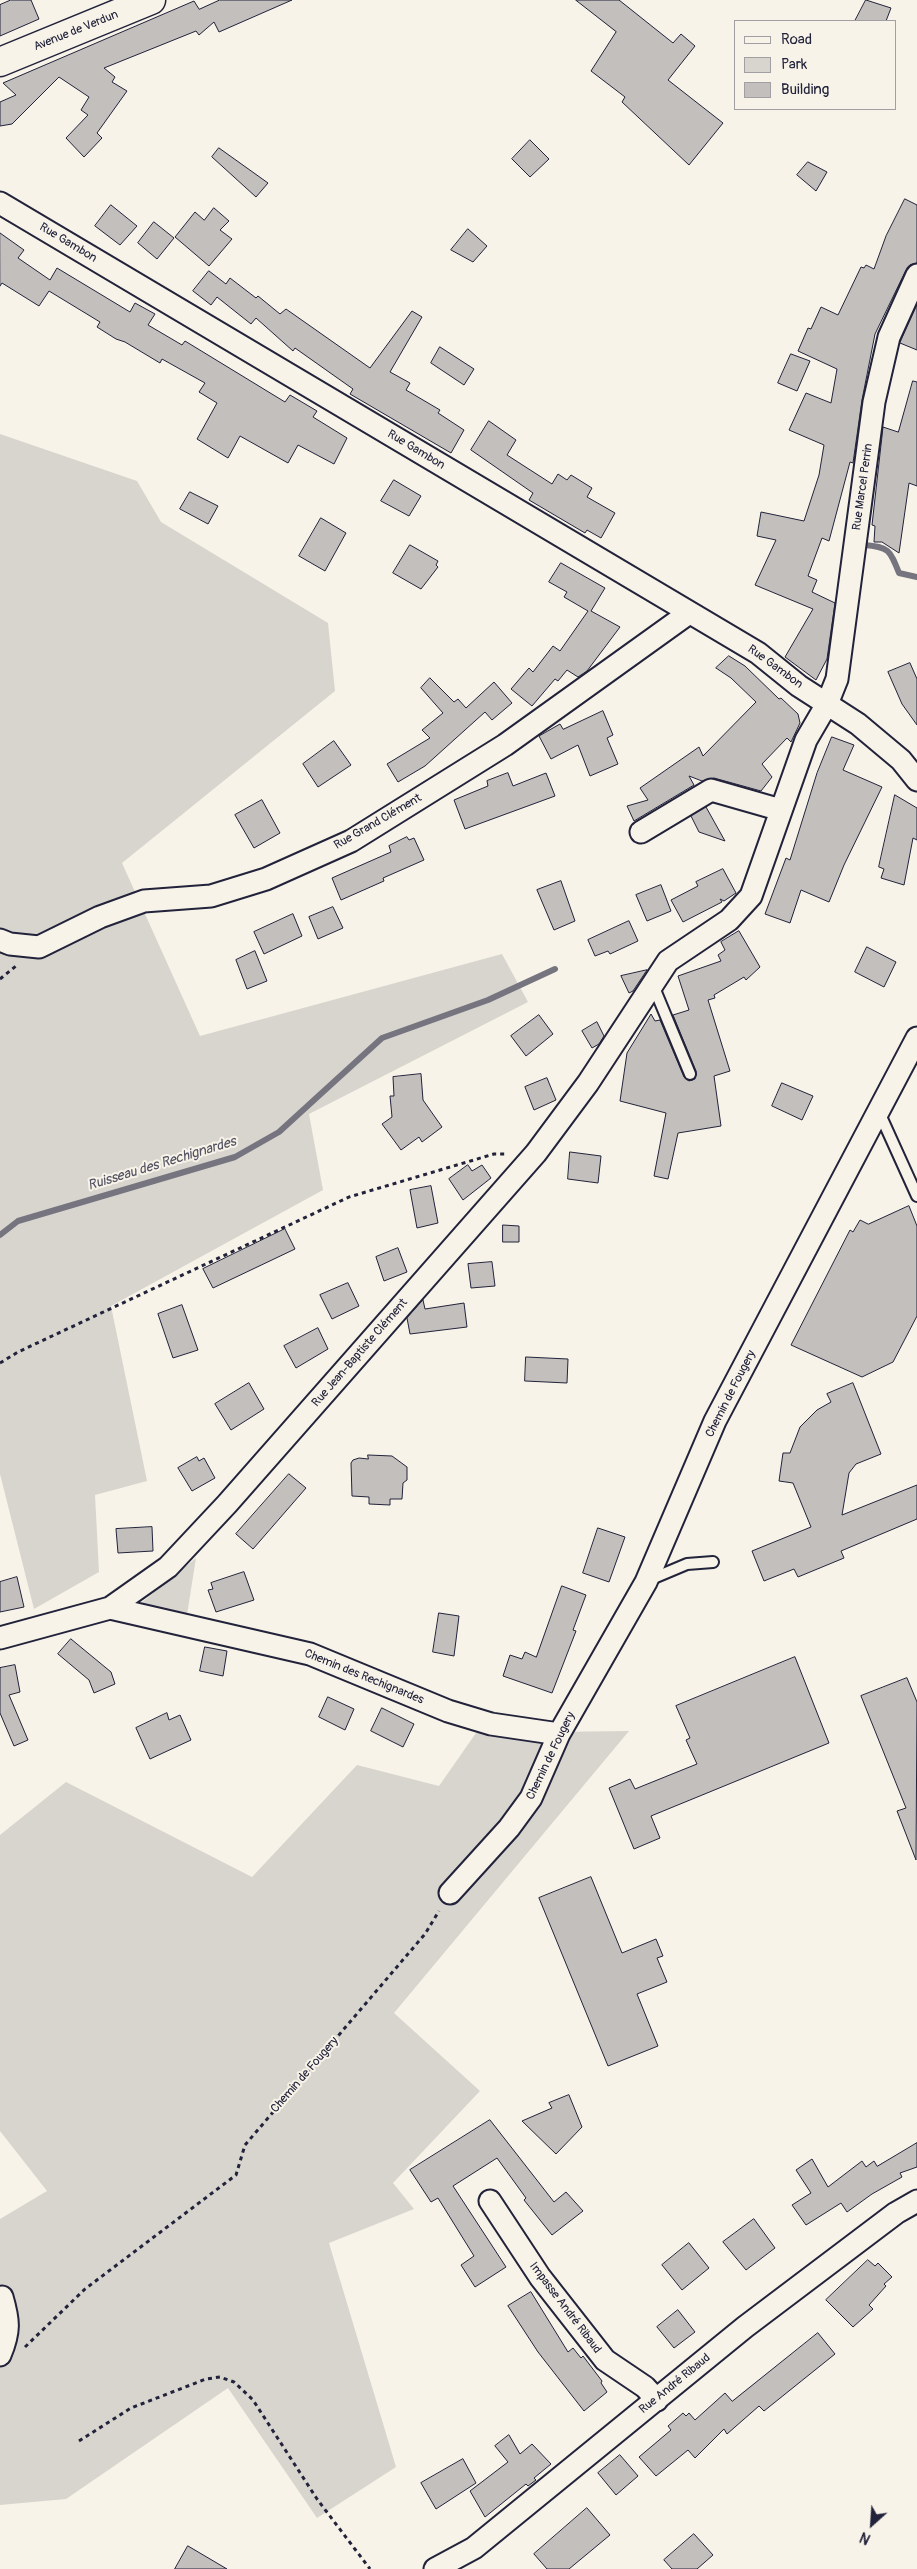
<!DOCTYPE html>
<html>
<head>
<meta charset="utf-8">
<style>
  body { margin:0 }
  #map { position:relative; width:917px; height:2569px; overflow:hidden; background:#f7f3e8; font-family:Pangolin,sans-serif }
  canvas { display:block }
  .legend { position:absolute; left:734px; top:20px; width:162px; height:90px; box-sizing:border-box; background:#f7f3e8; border:1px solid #a29fa3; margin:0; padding:6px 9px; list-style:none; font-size:15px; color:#22223b }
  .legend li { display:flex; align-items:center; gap:10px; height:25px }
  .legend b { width:25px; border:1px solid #a29fa3 }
  .north { position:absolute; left:847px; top:2499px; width:50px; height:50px; -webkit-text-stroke:4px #f7f3e8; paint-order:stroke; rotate:206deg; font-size:14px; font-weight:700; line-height:20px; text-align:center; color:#22223b }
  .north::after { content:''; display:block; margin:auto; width:18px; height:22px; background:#22223b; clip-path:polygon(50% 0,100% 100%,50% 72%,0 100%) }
</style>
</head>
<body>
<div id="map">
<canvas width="917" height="2569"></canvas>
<ul class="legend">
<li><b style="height:6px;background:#f7f3e8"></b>Road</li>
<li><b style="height:14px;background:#d8d5cf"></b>Park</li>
<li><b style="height:14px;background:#c2bfbd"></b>Building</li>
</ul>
<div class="north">N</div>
</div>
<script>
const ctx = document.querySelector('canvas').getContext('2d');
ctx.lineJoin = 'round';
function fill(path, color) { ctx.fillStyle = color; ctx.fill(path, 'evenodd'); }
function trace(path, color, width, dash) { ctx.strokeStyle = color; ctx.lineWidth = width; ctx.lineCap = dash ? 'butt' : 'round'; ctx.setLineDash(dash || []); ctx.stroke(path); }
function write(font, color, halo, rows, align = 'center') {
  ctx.font = font + ' Pangolin,sans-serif'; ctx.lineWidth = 4; ctx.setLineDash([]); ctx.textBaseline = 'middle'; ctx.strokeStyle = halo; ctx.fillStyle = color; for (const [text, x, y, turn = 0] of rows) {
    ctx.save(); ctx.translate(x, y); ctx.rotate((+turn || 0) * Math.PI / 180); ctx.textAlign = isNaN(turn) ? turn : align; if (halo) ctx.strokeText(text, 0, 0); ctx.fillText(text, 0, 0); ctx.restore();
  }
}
const green = new Path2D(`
  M0 434 137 481 161 522 328 623 335 691 122 863 200 1036 502 954 528 1002 309 1114 323 1190 111 1306 147 1481 95 1495 99 1572 34 1609 0 1474Z
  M196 1558 186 1621 135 1608Z
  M629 1731 394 2013 480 2091 393 2183 414 2209 329 2243 396 2467 317 2518 228 2388 66 2499 0 2505V2219L47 2191 0 2131V1835L66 1782 252 1877 357 1765 439 1786 476 1733Z`);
const stream = new Path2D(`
  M864 545C889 547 890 550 899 573L917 577
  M0 1235 18 1221 235 1157 279 1132 382 1038 488 1000 555 969`);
const building = new Path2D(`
  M11 0H31L39 19 0 36V5Z
  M220 0H292L219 32 214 22 199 35 196 31 104 68 115 77 112 82 127 91 97 133 102 138 84 157 66 138 88 115 81 110 89 97 59 77 12 124 0 126V102L16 95 3 83 194 1 199 9Z
  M576 0H619L673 43 681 34 695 46 668 80 723 123 689 165 622 102 625 97 591 71 616 32Z
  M866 0 891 8 886 21H855Z
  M530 140 549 159 530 177 512 159Z
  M219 148 268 183 256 197 212 157Z
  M808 162 827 172 816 191 797 175Z
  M905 199 917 205V263L910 265 906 270 875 334 862 400 853 463 850 462 829 541 822 538 808 576 817 580 812 592 835 603 827 659 816 680 785 657 813 609 755 585 776 540 757 536 761 512 804 521 819 475 824 445 789 430 806 393 831 403 837 369 798 351 808 328 811 329 821 307 838 315 861 267 864 268 866 265 874 269 886 236Z
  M111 205 137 226 120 245 95 226Z
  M214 208 229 221 220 230 232 239 209 266 175 237 195 212 204 220Z
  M154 222 174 238 157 259 138 243Z
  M468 229 487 246 473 262 451 250Z
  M0 233 24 250 18 258 50 280 57 268 130 312 135 303 155 314 148 325 182 345 185 341 285 402 290 395 317 411 313 417 347 438 334 464 298 445 288 463 240 436 228 458 197 439 217 403 199 392 205 383 162 359 160 363 125 342 116 339 97 327 100 322 49 291 39 306 2 283 0 286Z
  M209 271 226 284 230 278 256 298 258 296 280 314 286 309 370 368 412 311 422 317 390 372 410 383 406 390 440 410 438 413 464 430 451 453 350 394 353 389 295 348 293 351 256 318 251 324 217 297 211 305 193 291Z
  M917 305V350L900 343Z
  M440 347 474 369 464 385 431 363Z
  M791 354 810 361 797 391 778 383Z
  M913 381 917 382V486L909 483 899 553 882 542H874L875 526 872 525 883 427 898 432Z
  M489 421 516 440 507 455 552 484 558 474 567 480 571 475 592 488 587 497 615 513 601 538 587 530 585 533 529 500 533 493 471 450Z
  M394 480 421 496 409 516 381 501Z
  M190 492 218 506 208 524 180 509Z
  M321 518 346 533 325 571 299 556Z
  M410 545 438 561 436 565 438 567 421 589 393 573Z
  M561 563 605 588 591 611 620 627 587 671 578 677 567 670 558 681 555 679 532 706 511 689 529 668 533 672 553 646 560 651 588 611 564 597 567 592 549 582Z
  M729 656 745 666 779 699 781 698 798 714 800 723 791 742 787 738 762 764 772 777 761 791 714 778 702 781 689 776 694 785 634 821 627 806 648 800 640 788 699 747 703 756 756 702 731 678 716 668Z
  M910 663 917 679V725L902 704 888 672Z
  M430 678 454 702 458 699 466 708 494 682 512 703 492 720 485 712 425 766 398 782 387 764 430 738 422 730 443 713 421 688Z
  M603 711 613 735 607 738 618 764 590 776 578 745 551 759 539 736 560 724 563 729Z
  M832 737 854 745 843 770 882 787 844 865 829 902 801 890 790 923 765 914 786 858 790 860 817 773Z
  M334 741 351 765 318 787 303 764Z
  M508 773 513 786 546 773 555 796 465 829 454 800 488 786 487 781Z
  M895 795 917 808V840L913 838 904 885 881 878 884 869 879 867Z
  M262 800 280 833 254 848 235 815Z
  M706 807 725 841 699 832 691 816Z
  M407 837 409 840 414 838 424 860 383 878 384 881 341 900 332 878 391 852 389 846Z
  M723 869 736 893 724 901 720 899 722 902 683 922 671 900 698 886 696 882Z
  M561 881 575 921 554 930 537 890Z
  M661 885 671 911 647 921 636 895Z
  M333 907 343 928 318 939 309 917Z
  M293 914 302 936 264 954 254 932Z
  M629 921 638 941 610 954 608 951 595 956 588 940Z
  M739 931 760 967 746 980 744 977 714 995 715 998 708 1000 730 1071 714 1076 721 1126 678 1133 668 1179 654 1176 666 1113 620 1101 627 1053 651 1014 655 1021 660 1020 684 1077 689 1081 695 1079 696 1071 673 1015 689 1010 678 976 721 961 718 955 725 950 721 942Z
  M867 947 896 962 884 987 855 972Z
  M255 951 267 981 247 989 236 960Z
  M647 970 633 991 629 993 621 976Z
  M539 1015 553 1034 526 1056 511 1036Z
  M597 1022 604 1036 599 1044 592 1048 582 1031Z
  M421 1074 423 1100 442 1127 422 1142 419 1137 401 1150 382 1124 392 1117 390 1096H394L393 1077Z
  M547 1078 556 1100 534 1110 525 1087Z
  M782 1083 813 1096 802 1120 772 1106Z
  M570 1152 601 1156 598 1183 568 1179Z
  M468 1165 472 1171 482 1165 491 1178 463 1200 449 1179Z
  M431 1186 438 1223 417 1228 410 1190Z
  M909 1206 917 1226V1316L893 1362 862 1377 791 1345 850 1230 853 1232 860 1220 868 1224Z
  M503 1225 519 1226V1242H503Z
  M285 1229 295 1249 213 1288 203 1269Z
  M398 1248 407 1272 384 1281 376 1257Z
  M492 1262 495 1286 471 1288 468 1264Z
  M348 1283 359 1306 332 1319 320 1295Z
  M423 1300 425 1309 464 1303 467 1327 410 1334 407 1318Z
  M182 1305 198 1350 173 1358 158 1314Z
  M318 1328 328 1349 296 1368 284 1346Z
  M526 1357 568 1359 567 1383 525 1381Z
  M249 1383 264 1409 231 1430 215 1404Z
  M853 1383 881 1454 856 1464 849 1473 842 1515 917 1485V1519L841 1551 844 1558 798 1577 794 1569 764 1581 752 1551 811 1527 793 1483 779 1481 783 1453H790L800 1427 817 1410 831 1402 827 1394Z
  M368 1455 392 1456 407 1467V1480L403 1483 402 1499H390V1505L369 1504V1497L352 1496 351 1463 353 1460 359 1458 368 1459Z
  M197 1457 199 1461 204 1458 215 1478 192 1491 178 1468Z
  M289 1474 306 1488 253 1549 236 1534Z
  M152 1527 153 1551 118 1553 116 1529Z
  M598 1528 625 1537 609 1582 583 1573Z
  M244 1572 254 1600 216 1612 208 1590 213 1589 211 1583Z
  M17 1577 24 1607 0 1612V1582Z
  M562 1586 586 1595 573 1630 576 1631 552 1693 503 1676 510 1655 522 1659 525 1652 536 1657Z
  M439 1613 459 1616 454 1656 433 1652Z
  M71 1639 111 1672 115 1684 94 1693 89 1680 58 1654Z
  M205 1647 227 1651 223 1676 200 1671Z
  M795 1657 829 1743 651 1816 660 1838 634 1849 609 1788 630 1779 635 1789 697 1764 686 1740 690 1738 676 1706Z
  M15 1665 20 1692 9 1695 28 1740 14 1746 0 1713V1668Z
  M907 1678 917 1702 916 1860 897 1811 906 1808 861 1696Z
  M328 1697 354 1709 345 1730 319 1717Z
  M382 1708 414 1724 403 1747 371 1731Z
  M167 1713 169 1720 180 1715 191 1740 150 1759 136 1728Z
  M591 1877 622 1953 656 1939 663 1956 657 1958 667 1982 637 1994 658 2046 608 2066 539 1898Z
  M569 2095 582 2127 556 2154 522 2121 552 2108 549 2103Z
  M490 2120 554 2202 566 2192 583 2211 552 2235 524 2200 526 2198 497 2158 453 2186 506 2267 475 2287 461 2265 474 2256 438 2198 431 2202 410 2170Z
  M917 2143V2167L900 2173 902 2177 872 2194 847 2212 841 2203 806 2225 792 2205 811 2193 796 2170 812 2159 828 2187 862 2161 866 2167 874 2161 877 2166Z
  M754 2219 775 2248 746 2270 723 2242Z
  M689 2243 709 2268 682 2290 662 2265Z
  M868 2260 875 2266 878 2263 892 2277 884 2284 886 2286 869 2305 873 2309 853 2327 826 2300Z
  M531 2292 568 2352 573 2348 581 2358 583 2356 602 2381 601 2383 607 2392 584 2411 538 2352 508 2306Z
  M678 2310 695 2332 674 2348 657 2327Z
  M818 2333 835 2354 764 2411 759 2406 727 2434 724 2429 695 2458 688 2450 656 2476 639 2457 671 2430 668 2426 683 2413 686 2416 689 2413 695 2420 725 2393 732 2401Z
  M509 2435 520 2454 532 2444 551 2464 534 2478 536 2480 528 2486 526 2484 485 2517 470 2491 508 2462 495 2446Z
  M620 2455 638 2476 616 2495 598 2473Z
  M463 2459 476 2483 436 2509 421 2483Z
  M587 2508 610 2535 569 2569H547L534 2554Z
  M694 2534 713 2555 697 2569H672L664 2560Z
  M188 2546 227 2569H175Z`);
const path = new Path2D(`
  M0 979 16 966
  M0 1363 18 1352 349 1197 494 1154H508
  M25 2347 85 2289 236 2175 245 2145 425 1934 439 1911
  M79 2441 131 2408 206 2379 220 2377 234 2382 253 2400 317 2499 370 2569`);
const service = new Path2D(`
  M653 985 690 1074
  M879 1112 917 1196
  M649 1580 687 1564 713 1562`);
const minor = new Path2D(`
  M0 203 758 653 799 686 858 724 901 760 917 780
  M641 832 711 790 781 810
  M0 940 10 944 39 947 100 917 144 901 211 896 266 879 351 841 505 745 689 613
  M110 1608 310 1654 448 1711 491 1724 559 1734
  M0 1638 110 1608 168 1567 227 1504 536 1153 588 1083 668 961 729 920 751 896 806 740 827 704 837 679 874 402 889 337 917 275
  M450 1893 509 1828 531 1798 559 1734 646 1582 715 1421 917 1038
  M490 2201 540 2277 605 2360 645 2387 657 2400
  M0 2355C10 2331 9 2321 2 2297
  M435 2569 474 2548 745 2327 896 2213 917 2201`);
const primary = new Path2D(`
  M0 62 151 0`);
const streetNames = [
  ["Avenue de Verdun",76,31,-22],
  ["Rue Gambon",68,243,31],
  ["Rue Gambon",416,450,31],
  ["Rue Marcel Perrin",863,487,-82],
  ["Rue Gambon",775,667,36],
  ["Rue Grand Clément",378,822,-30],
  ["Rue Jean-Baptiste Clément",360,1353,-49],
  ["Chemin de Fougery",731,1394,-63],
  ["Chemin des Rechignardes",364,1677,22],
  ["Chemin de Fougery",551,1756,-64],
  ["Chemin de Fougery",305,2075,-49],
  ["Impasse André Ribaud",565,2308,53],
  ["Rue André Ribaud",675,2384,-39]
];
const waterNames = [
  ["Ruisseau des Rechignardes",162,1164,-17]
];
fill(green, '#d8d5cf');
trace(stream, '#76747f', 6);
fill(building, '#c2bfbd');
trace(building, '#22223b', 1);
trace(service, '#22223b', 14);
trace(minor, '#22223b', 25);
trace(primary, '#22223b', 31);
trace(path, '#22223b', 3, [4, 4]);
trace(service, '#f7f3e8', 10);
trace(minor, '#f7f3e8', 21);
trace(primary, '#f7f3e8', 28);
write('12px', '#22223b', '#f7f3e8', streetNames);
write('italic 14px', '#535263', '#f7f3e8', waterNames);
</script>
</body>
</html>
